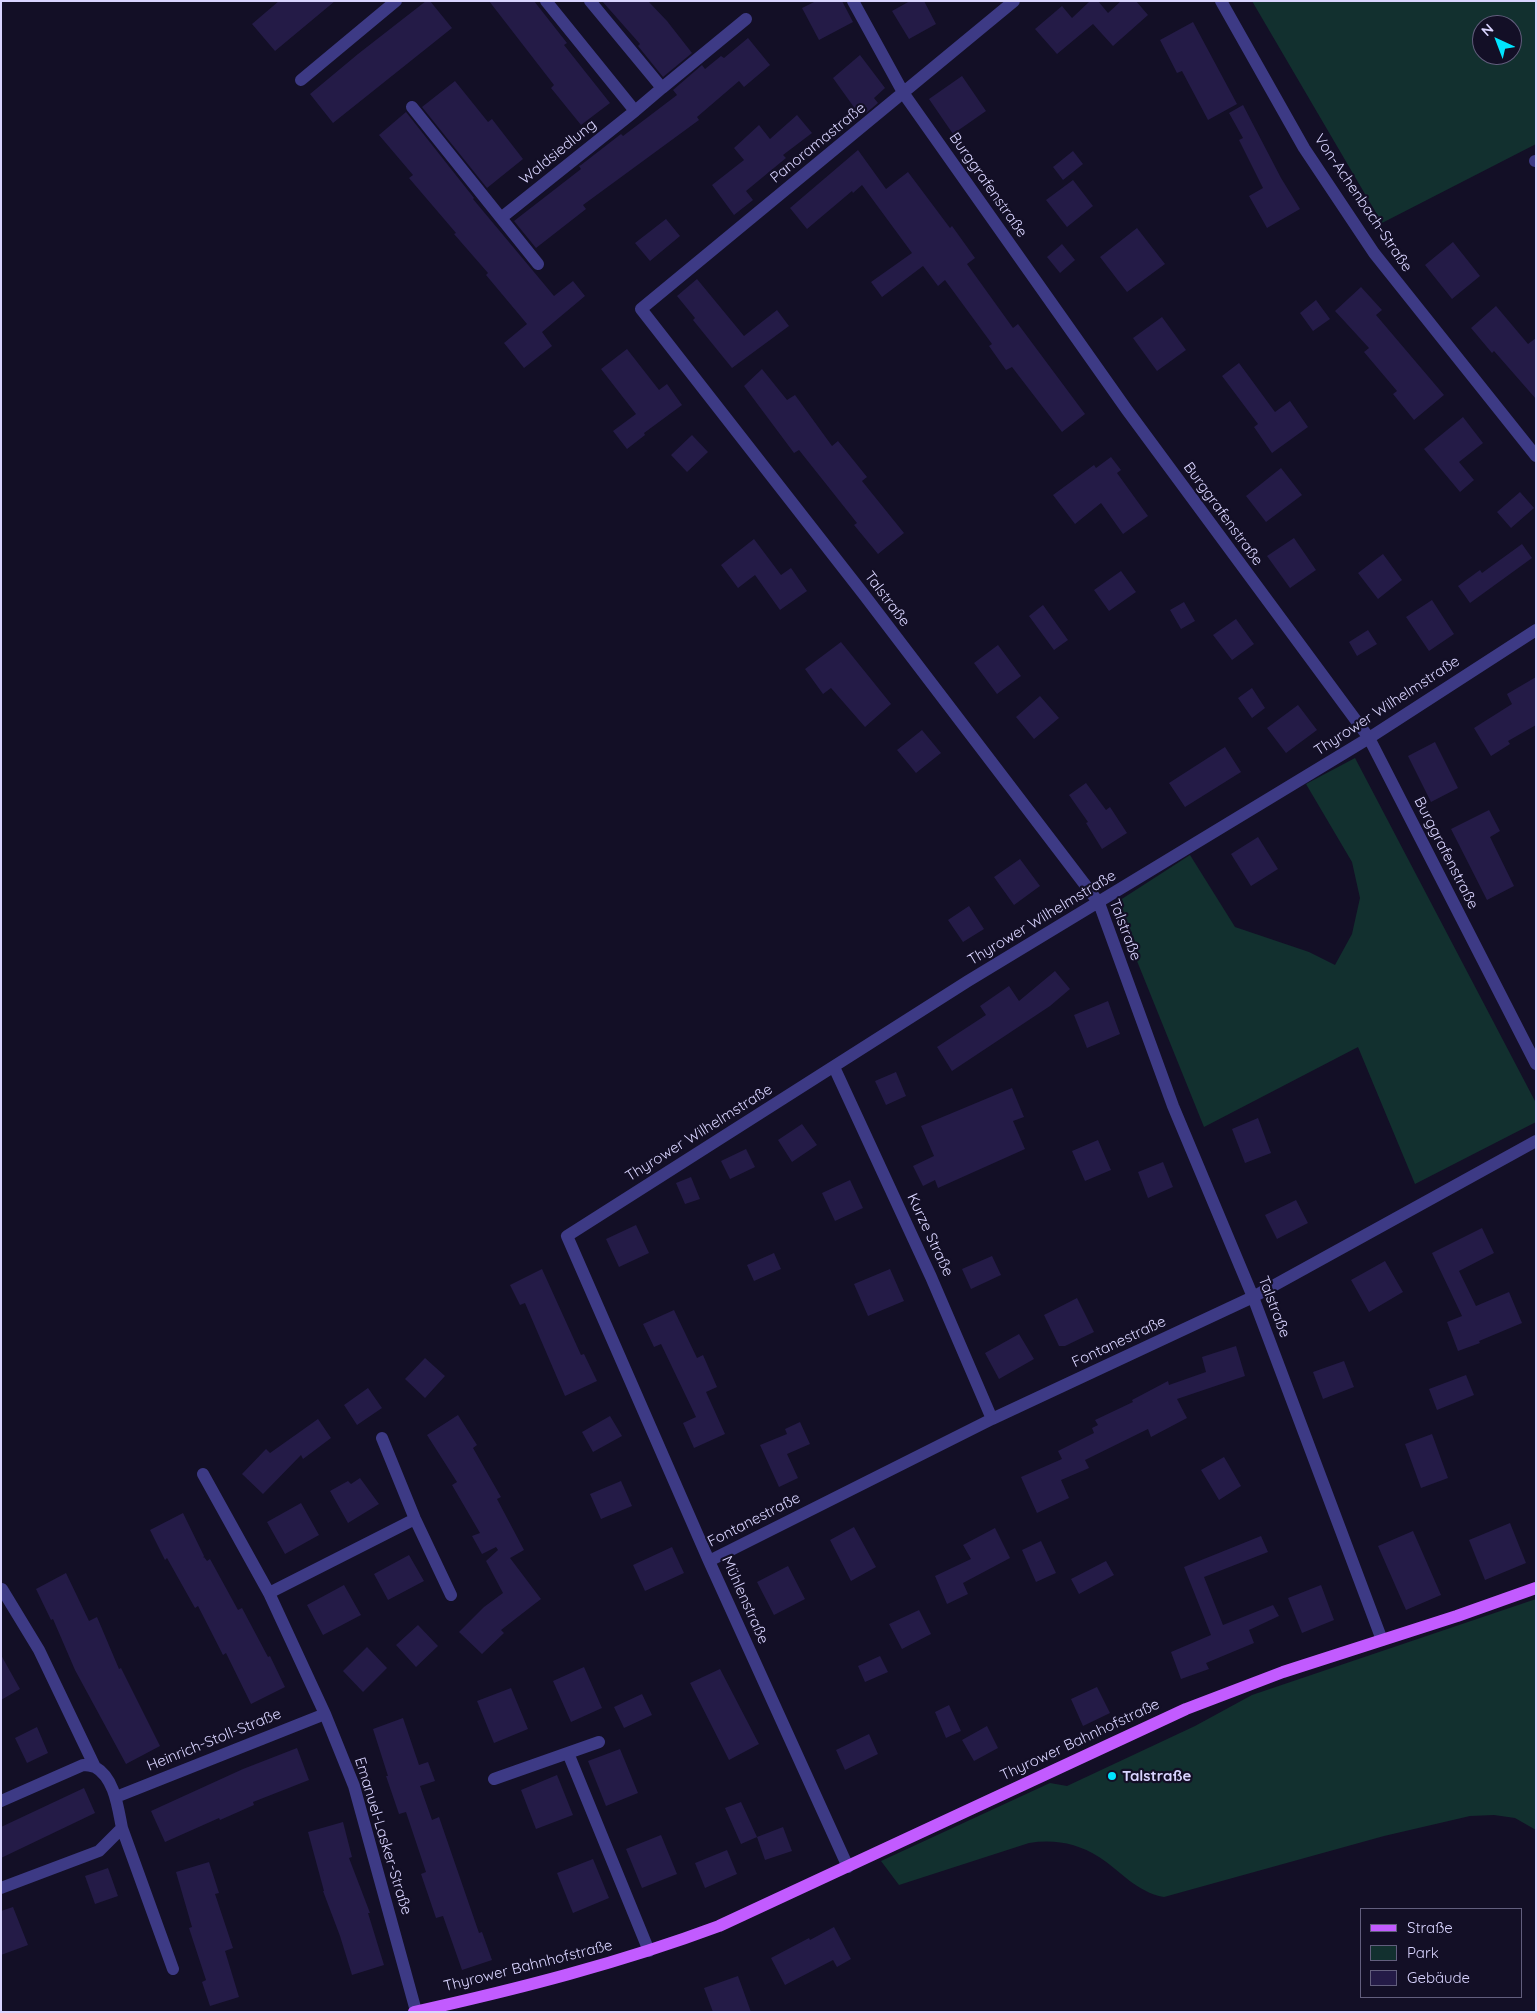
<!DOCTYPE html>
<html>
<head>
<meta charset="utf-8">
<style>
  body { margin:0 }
  #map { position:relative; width:1537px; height:2013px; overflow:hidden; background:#130f26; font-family:Quicksand,sans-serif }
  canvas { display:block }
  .frame { position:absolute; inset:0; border:2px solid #d9d4ff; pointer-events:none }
  .legend { position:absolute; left:1360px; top:1908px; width:162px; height:90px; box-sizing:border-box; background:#130f26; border:1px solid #625e7d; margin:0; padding:6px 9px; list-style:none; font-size:15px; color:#d9d4ff }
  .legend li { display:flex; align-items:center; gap:10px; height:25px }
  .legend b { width:25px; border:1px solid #625e7d }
  .north { position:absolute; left:1472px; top:15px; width:50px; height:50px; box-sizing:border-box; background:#130f26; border:1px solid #625e7d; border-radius:50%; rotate:317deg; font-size:14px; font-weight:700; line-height:20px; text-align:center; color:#d9d4ff }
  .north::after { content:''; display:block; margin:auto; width:18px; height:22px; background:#00e5ff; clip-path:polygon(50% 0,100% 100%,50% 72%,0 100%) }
</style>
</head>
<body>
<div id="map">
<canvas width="1537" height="2013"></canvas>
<div class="frame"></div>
<ul class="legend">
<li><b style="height:6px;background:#c25bff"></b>Straße</li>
<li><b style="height:14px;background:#12302f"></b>Park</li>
<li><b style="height:14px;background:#241b47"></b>Gebäude</li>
</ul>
<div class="north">N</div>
</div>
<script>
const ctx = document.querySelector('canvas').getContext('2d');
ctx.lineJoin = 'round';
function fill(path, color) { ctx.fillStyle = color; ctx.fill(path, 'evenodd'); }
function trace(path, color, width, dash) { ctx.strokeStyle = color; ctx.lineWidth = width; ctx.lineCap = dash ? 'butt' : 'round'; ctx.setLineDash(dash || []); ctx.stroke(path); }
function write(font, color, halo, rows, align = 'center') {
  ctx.font = font + ' Quicksand,sans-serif'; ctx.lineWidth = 4.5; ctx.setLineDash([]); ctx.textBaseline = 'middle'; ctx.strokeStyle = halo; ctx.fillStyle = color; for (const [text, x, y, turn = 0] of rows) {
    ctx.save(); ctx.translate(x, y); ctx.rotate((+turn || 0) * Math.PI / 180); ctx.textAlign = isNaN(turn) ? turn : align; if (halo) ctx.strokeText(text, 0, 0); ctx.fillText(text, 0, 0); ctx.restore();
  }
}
const green = new Path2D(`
  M1252 1H1536V144L1382 223ZM1482 25H1512V55H1482Z
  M1355 758 1536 1103V1122L1415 1184 1358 1047 1204 1127 1114 904 1190 855 1235 927 1309 952 1335 965 1352 934 1360 898 1352 862 1306 784Z
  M1536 1599V1830L1515 1818 1494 1815 1470 1816 1384 1836 1164 1897C1136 1892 1121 1871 1099 1857 1077 1843 1054 1839 1029 1843L899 1885 881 1861 1050 1783 1067 1786 1195 1726 1252 1695Z`);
const building = new Path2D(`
  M279 1H335L275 51 252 24Z
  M426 1H430L452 28 333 123 310 94 358 54Z
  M489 1H534L567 43 564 45 610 103 581 125 551 88 554 85Z
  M602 1H648L667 21 692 53 663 77 638 46 640 44Z
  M816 1H842L853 22 819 40 802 8Z
  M910 1H924L936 24 909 39 892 11Z
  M1090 1H1098L1108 13 1121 1H1136L1148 15 1113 46 1093 24 1057 54 1035 29 1062 6 1072 18Z
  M1193 22 1237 104 1208 120 1182 71 1177 73 1160 40Z
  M748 38 770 65 744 87 739 81 697 117 699 120 583 205 586 209 536 248 514 221 581 169 579 166 581 165 621 134 623 136 677 95 673 90 702 65 705 69 721 56 724 58Z
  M860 55 885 88 874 98 878 103 866 113 861 106 856 110 833 78Z
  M962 76 986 111 953 134 929 99Z
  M455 81 488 122 492 119 523 159 487 188 422 107Z
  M1243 105 1281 178 1300 209 1267 228 1249 196 1263 188 1239 140 1243 138 1229 113Z
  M406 112 474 198 473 199 554 296 573 281 585 296 542 332 552 346 524 368 504 343 527 324 486 275 488 273 454 234 456 233 409 178 413 175 379 135Z
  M797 115 812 133 783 155 786 158 746 191 753 200 734 215 712 185 744 160 734 148 759 125 770 139Z
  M858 150 886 189 908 172 950 228 952 226 975 258 967 264 1013 328 1018 324 1085 414 1062 432 1012 367 1006 370 989 346 992 344 945 280 938 286 923 266 882 297 871 282 912 253 862 185 853 193 852 191 807 229 790 208Z
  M1073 151 1083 164 1063 180 1053 167Z
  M1073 180 1093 206 1067 227 1046 200Z
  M666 219 680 236 650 261 635 243Z
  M1137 228 1165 264 1127 292 1100 257Z
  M1453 242 1480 276 1452 299 1425 265Z
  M1062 244 1075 260 1060 273 1047 257Z
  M697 279 744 336 777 310 789 326 732 368 693 320 695 318 677 296Z
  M1361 287 1382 310 1376 315 1444 395 1414 420 1393 394 1397 391 1364 352 1369 348 1335 311Z
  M1316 300 1330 319 1313 331 1300 313Z
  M1496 306 1528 344 1536 338V399L1494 351 1492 353 1471 328Z
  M1162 317 1186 350 1157 371 1133 338Z
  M627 349 659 390 667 384 682 405 644 433 645 435 627 449 613 431 636 414 601 369Z
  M1239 363 1275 412 1290 401 1308 427 1272 453 1254 427 1258 424 1222 376Z
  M762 369 787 400 795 395 832 446 838 441 867 477 862 481 904 533 878 554 854 525 857 523 799 450 794 453 744 386Z
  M1463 417 1483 443 1459 462 1474 480 1460 492 1424 449Z
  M692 435 708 452 687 472 671 455Z
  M1111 457 1121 470 1117 473 1148 516 1123 534 1101 503 1075 524 1053 495 1094 465 1096 468Z
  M1281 468 1302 495 1266 522 1246 496Z
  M1520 492 1534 508 1511 528 1497 512Z
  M1294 538 1316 570 1290 588 1267 556Z
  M754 539 781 575 791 568 807 591 780 610 755 575 738 588 721 565Z
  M1522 544 1532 558 1470 603 1458 586 1480 570 1482 573Z
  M1383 554 1402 580 1378 599 1358 573Z
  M1121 571 1136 592 1109 611 1094 590Z
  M1432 600 1454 634 1429 651 1406 617Z
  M1184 602 1195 621 1181 629 1170 610Z
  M1043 605 1068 640 1054 650 1029 616Z
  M1236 619 1254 644 1232 660 1213 635Z
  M1368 630 1377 644 1357 656 1349 642Z
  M841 642 891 704 865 727 831 688 823 694 805 669Z
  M998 645 1021 676 997 694 974 663Z
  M1536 677V725L1508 741 1510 744 1491 756 1474 728 1512 704 1507 694Z
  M1252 688 1265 708 1252 718 1238 698Z
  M1040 696 1059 718 1034 739 1016 717Z
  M1298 705 1317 730 1286 753 1267 728Z
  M922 730 941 753 916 773 897 750Z
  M1435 742 1458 788 1431 802 1408 756Z
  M1225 747 1241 772 1185 807 1169 783Z
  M1086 783 1106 810 1110 807 1127 833 1102 849 1086 823 1088 822 1069 795Z
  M1489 810 1500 831 1490 837 1514 886 1487 900 1451 829Z
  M1258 837 1278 869 1251 886 1231 854Z
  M1020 859 1040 886 1014 905 994 877Z
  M969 906 984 929 963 942 948 920Z
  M1055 971 1070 989 1050 1006 952 1071 937 1047 986 1015 980 1006 1009 986 1019 1001Z
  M1108 1001 1120 1034 1087 1048 1074 1015Z
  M896 1072 906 1096 886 1105 875 1081Z
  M1012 1088 1024 1117 1013 1121 1025 1149 938 1188 935 1180 923 1186 913 1166 934 1156 921 1126Z
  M1258 1118 1271 1153 1245 1163 1232 1129Z
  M802 1124 817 1145 792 1162 778 1140Z
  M1098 1140 1111 1170 1085 1181 1072 1151Z
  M746 1149 755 1167 730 1179 721 1161Z
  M1163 1162 1173 1187 1148 1198 1138 1172Z
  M691 1177 700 1199 685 1204 676 1183Z
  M850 1180 863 1208 835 1221 822 1193Z
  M1296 1200 1308 1223 1277 1239 1265 1215Z
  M636 1225 649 1253 619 1267 606 1239Z
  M1482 1228 1494 1253 1459 1271 1476 1306 1509 1292 1522 1323 1479 1341 1480 1343 1458 1351 1447 1322 1462 1316 1432 1253Z
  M774 1253 781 1269 754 1281 747 1265Z
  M992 1256 1001 1275 971 1289 962 1269Z
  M1385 1261 1403 1292 1369 1312 1351 1280Z
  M542 1269 581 1355 584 1354 597 1381 565 1396 525 1303 520 1305 510 1285Z
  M890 1269 904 1301 868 1316 854 1284Z
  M1077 1298 1094 1332 1065 1346H1059L1044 1315Z
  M674 1310 697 1358 703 1355 717 1387 706 1392 725 1434 694 1448 683 1423 696 1417 661 1344 654 1347 643 1324Z
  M1019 1334 1034 1359 999 1379 985 1353Z
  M1236 1346 1245 1376 1177 1399 1187 1418 1151 1437 1148 1429 1085 1460 1089 1468 1061 1480 1069 1498 1037 1513 1021 1477 1062 1459 1058 1451 1094 1433 1092 1428 1098 1425 1095 1420 1133 1402 1132 1400 1168 1381 1169 1385 1206 1372 1202 1357Z
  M425 1358 445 1376 425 1398 405 1379Z
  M1344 1361 1354 1387 1323 1399 1313 1372Z
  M1466 1375 1474 1395 1437 1410 1429 1389Z
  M368 1388 382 1408 357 1425 344 1405Z
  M458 1415 477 1445 473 1448 501 1497 497 1499 524 1550 510 1558 541 1599 501 1630 504 1633 482 1654 459 1632 484 1607 503 1593 486 1561 498 1550 496 1547 482 1554 472 1536 480 1533 452 1485 457 1482 427 1435Z
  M610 1416 622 1436 593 1452 582 1432Z
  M318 1419 331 1438 303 1459 301 1455 263 1494 242 1474 266 1449 270 1453Z
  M800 1422 810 1444 787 1454 798 1478 779 1487 760 1445 787 1434 785 1429Z
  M1432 1434 1448 1478 1421 1488 1405 1444Z
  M1224 1457 1241 1486 1219 1500 1201 1470Z
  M360 1478 379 1504 348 1523 330 1491 348 1481 351 1484Z
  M621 1481 632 1506 601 1519 590 1494Z
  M301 1503 319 1535 285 1554 267 1522Z
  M183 1513 204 1556 203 1558 204 1557 207 1561 210 1559 238 1610 242 1608 268 1657 270 1656 285 1687 251 1704 226 1653 223 1655 198 1606 195 1608 167 1558 165 1560 150 1530Z
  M1510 1523 1526 1563 1485 1580 1469 1540Z
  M854 1527 876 1567 851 1581 830 1540Z
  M995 1528 1010 1558 963 1583 968 1594 947 1604 935 1576 971 1559 963 1545Z
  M1413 1531 1441 1595 1406 1610 1378 1546Z
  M1261 1536 1268 1552 1204 1577 1223 1625 1273 1605 1279 1616 1249 1630 1254 1643 1206 1663 1209 1669 1181 1679 1171 1652 1211 1635 1184 1567Z
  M1041 1541 1056 1573 1036 1582 1022 1550Z
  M672 1547 684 1573 645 1591 633 1565Z
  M409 1555 424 1581 388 1600 374 1574Z
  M1106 1561 1114 1575 1079 1594 1071 1579Z
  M788 1566 805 1599 774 1615 757 1582Z
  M66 1573 89 1621 97 1617 119 1669 121 1668 160 1746 126 1764 75 1670 53 1619 51 1620 36 1589Z
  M344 1585 361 1615 323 1635 307 1605Z
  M1321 1585 1334 1620 1302 1633 1288 1598Z
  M919 1610 931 1634 902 1649 889 1624Z
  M418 1625 438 1646 416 1667 396 1645Z
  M367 1647 387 1668 363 1692 343 1671Z
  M1 1655 20 1689 1 1700Z
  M880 1656 888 1672 865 1682 858 1666Z
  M584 1667 602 1708 571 1722 553 1681Z
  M720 1669 759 1744 729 1760 690 1683Z
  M1097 1687 1110 1713 1083 1726 1071 1699Z
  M511 1688 528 1729 494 1743 477 1701Z
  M642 1694 652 1715 624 1728 614 1707Z
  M949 1705 961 1731 946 1738 935 1712Z
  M403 1718 419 1765 428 1762 435 1781 420 1786 432 1820 439 1817 479 1933 482 1932 492 1960 462 1970 443 1916 436 1918 421 1874 426 1872 406 1812 399 1814 386 1776H388L373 1729Z
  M987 1726 998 1748 974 1761 962 1740Z
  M37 1727 48 1753 27 1763 15 1738Z
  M869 1734 878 1754 845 1770 836 1750Z
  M297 1748 309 1780 253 1802 254 1805 220 1820 219 1818 165 1842 151 1811 243 1769Z
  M620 1749 638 1793 606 1806 588 1761Z
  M557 1775 573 1815 536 1829 521 1790Z
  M84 1788 95 1813 1 1858V1827Z
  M741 1802 757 1837 741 1844 725 1808Z
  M343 1822 352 1857 349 1858 370 1913H368L384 1965 352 1975 340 1936 323 1891H324L308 1832Z
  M783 1827 792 1851 765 1860 757 1837Z
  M661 1835 677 1874 642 1888 626 1849Z
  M727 1850 737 1874 705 1888 695 1863Z
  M593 1859 609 1898 573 1913 557 1873Z
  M209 1862 219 1893 215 1894 233 1948 225 1951 239 1997 210 2006 202 1982 206 1980 189 1928 192 1927 176 1872Z
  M108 1868 118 1896 95 1904 85 1876Z
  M13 1907 28 1945 1 1955V1911Z
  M834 1927 851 1959 837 1967 833 1960 785 1985 771 1958 809 1938 810 1940Z
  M738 1976 751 2012H713L704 1988Z`);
const minor = new Path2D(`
  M590 1 662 88 746 19
  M853 1 904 94 1127 410 1369 738 1536 1064
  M1014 1 641 309 865 596 1099 903 1173 1106 1253 1297 1382 1640
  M1221 1 1304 148 1374 253 1536 456
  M301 80 396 1
  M412 107 501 218 635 111 546 1
  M635 111 662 88
  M1535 161H1536
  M501 218 538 264
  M834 1067 931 1277 992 1419
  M382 1438 415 1519 451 1595
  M203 1474 269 1593 325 1714 354 1786 416 2011
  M709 1561 992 1419 1253 1297 1536 1141
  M2 1589 39 1650 95 1767
  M269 1593 415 1519
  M568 1753 649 1951
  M494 1779 599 1742
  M116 1797 325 1714
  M1 1801 83 1765C87 1765 92 1766 95 1767 115 1778 118 1809 122 1828L99 1851 1 1888
  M122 1828 173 1969
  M848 1867 709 1561 567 1236 968 981 1369 738 1536 630`);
const major = new Path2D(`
  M414 2012C518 1989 620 1963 719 1926L1186 1709 1283 1672 1457 1616 1536 1588`);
const markers = [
  [1112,1776,5,"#00e5ff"]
];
const streetNames = [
  ["Panoramastraße",818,143,-39],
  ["Waldsiedlung",558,152,-39],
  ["Burggrafenstraße",988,185,55],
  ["Von-Achenbach-Straße",1363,203,56],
  ["Burggrafenstraße",1223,514,54],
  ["Talstraße",887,599,53],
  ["Thyrower Wilhelmstraße",1387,706,-33],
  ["Burggrafenstraße",1446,853,63],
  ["Thyrower Wilhelmstraße",1042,918,-31],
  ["Talstraße",1125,930,69],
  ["Thyrower Wilhelmstraße",699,1133,-32],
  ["Kurze Straße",930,1235,65],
  ["Talstraße",1274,1307,69],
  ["Fontanestraße",1119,1342,-25],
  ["Fontanestraße",754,1520,-27],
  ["Mühlenstraße",745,1600,66],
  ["Heinrich-Stoll-Straße",214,1740,-22],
  ["Thyrower Bahnhofstraße",1080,1740,-25],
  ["Emanuel-Lasker-Straße",383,1836,73],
  ["Thyrower Bahnhofstraße",528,1966,-14]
];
const poiNames = [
  ["Talstraße",1122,1776]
];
fill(green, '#12302f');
fill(building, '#241b47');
trace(minor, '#3d3a85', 12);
trace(major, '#c25bff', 12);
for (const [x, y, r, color] of markers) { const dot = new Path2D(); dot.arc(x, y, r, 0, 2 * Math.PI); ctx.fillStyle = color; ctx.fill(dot); trace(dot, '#130f26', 2); }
write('15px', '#d9d4ff', '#130f26', streetNames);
write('bold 15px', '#d9d4ff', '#130f26', poiNames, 'left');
</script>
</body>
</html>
